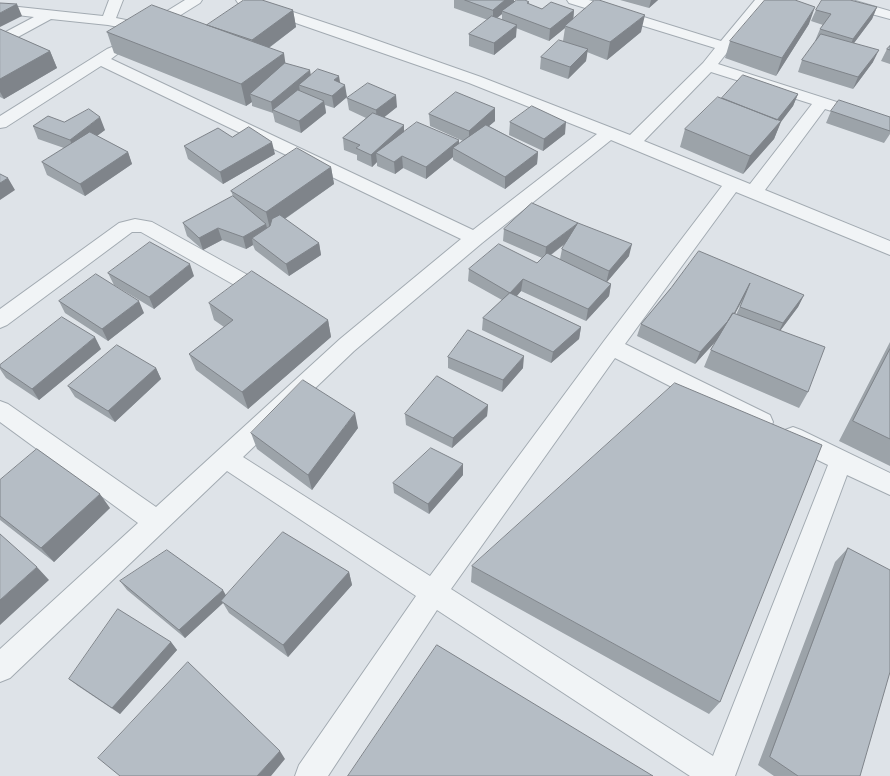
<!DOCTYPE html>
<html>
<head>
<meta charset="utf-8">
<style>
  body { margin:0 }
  canvas { display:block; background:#dee3e8 }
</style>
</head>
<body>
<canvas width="890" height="776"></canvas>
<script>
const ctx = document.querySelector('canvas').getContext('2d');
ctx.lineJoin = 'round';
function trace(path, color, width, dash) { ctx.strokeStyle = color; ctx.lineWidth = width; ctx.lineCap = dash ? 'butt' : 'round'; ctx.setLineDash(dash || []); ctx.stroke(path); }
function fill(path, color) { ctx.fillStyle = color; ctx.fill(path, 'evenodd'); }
const minor = new Path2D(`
  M109 0H123L116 18 146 24 185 0H202L200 3 155 31 148 33 108 25 51 19 5 44 0 45V35L34 17 0 13V5L103 16Z
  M236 0H257L356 33 481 77 630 135 703 63 715 48 569 3 567 0H589L721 41 755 0H769L718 64 890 119V129L825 109 765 190 890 241V255L736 192 625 344 770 415 773 422 770 429 762 431 754 429 615 358 451 589 713 756 828 465 785 444 781 437 785 430 793 427 801 430 890 473V495L847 475 735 776H690L437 610 328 776H295L299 765 416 596 227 471 10 678 0 682V649L138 523 0 422V401L8 404 156 507 340 339 461 239 101 66 6 127 0 128V116L107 49 112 47 117 49 120 52 111 59 473 230 597 134 469 83 238 3ZM711 72 812 104 750 184 644 141ZM611 140 722 186 604 341 430 576 243 457 354 351 482 243Z
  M829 0H852L890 11V19L831 3Z
  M135 219 152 222 273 289 276 294 273 299 266 301 259 299 141 232H132L7 325 0 328V309L119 223Z`);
const wall = new Path2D(`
  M454 0H514V2L529 4 542 9 574 10 573 19 641 32 607 60 587 52 586 61 568 79 540 69 541 57 563 41 565 28 549 41 516 28V37L494 55 469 46V34L488 20 454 8ZM502 14V20L497 18Z
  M620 0H658L649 8Z
  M877 7 872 19 854 43 873 62 853 89 798 72 802 60 816 41H815L820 29 823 25 811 21 816 10Z
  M293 10 296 27 269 48 285 63 311 75 340 83 347 97 334 108 325 105 326 113 301 133 275 122 273 113 252 106V102L246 106 114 53 107 32 207 25Z
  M809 24 776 76 725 58 730 41Z
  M0 29 50 51 57 68 4 99 0 97Z
  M890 46V64L881 61 887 49Z
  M798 94 793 106 781 121 774 139 743 174 680 147 685 129 722 98Z
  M347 98 397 107 384 117 404 132 459 144 463 141 430 126 429 114 495 108V121L489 126 538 152 537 164 505 189 453 160V157L426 179 403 168 395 174 377 166V162L372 167 357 160V155L344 150 343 138 366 118 349 110Z
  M831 111 890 117V134L884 143 826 123Z
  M64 122 105 130 97 136 128 152 132 164 85 196 47 175 42 162 64 148 38 139 33 126Z
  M510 122 565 134 543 151 509 135Z
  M232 137 275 154 223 184 188 159 184 146Z
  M331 167 334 184 285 219 319 243 321 255 289 276 255 250 253 245 246 249 222 240 203 250 187 236 183 223 233 196 231 191Z
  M504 229 629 256 607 282 611 284 609 296 586 321 521 291 517 296 581 327 579 339 551 363 482 330 483 318 502 300 468 281 469 269 537 263 542 258 503 241ZM566 243 562 249 560 259 551 255Z
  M108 273 194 276 154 309 114 285Z
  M671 288 804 295 798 307 780 331 808 392 799 408 704 367 711 350 717 340 695 364 637 336 641 324ZM745 295 736 315 735 314Z
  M59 301 144 313 108 341 65 313Z
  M209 303 328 320 331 337 248 409 196 370 189 354 224 327 214 320Z
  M890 342V466L839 441Z
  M101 349 39 400 6 378 0 369V365Z
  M448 357 523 368 502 392 448 368Z
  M156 368 161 379 115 422 75 397 68 386Z
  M488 405 487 416 452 448 406 425 405 414Z
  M358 428 312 490 257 449 251 433Z
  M463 475 429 514 394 493 393 483Z
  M0 480 110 508 54 562 0 520Z
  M848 548 860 776H774L758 765 835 562Z
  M472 566 720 702 709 714 471 582Z
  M349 572 352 585 288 657 229 613 223 603 185 638 127 590 120 581 226 596Z
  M171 642 177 650 120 714 78 686 69 679Z`);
const shadedWall = new Path2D(`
  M505 0H514V4L502 11V14L493 21V10Z
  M651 0H658L649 8Z
  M17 4 22 16 0 27V13Z
  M815 7 809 24 776 76 782 58Z
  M877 7 872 19 848 51 853 39Z
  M293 10 296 27 255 58 252 40Z
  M574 10 573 22 565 26V28L549 41 550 29Z
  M645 15 641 32 607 60 610 42Z
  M517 25 516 37 494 55V43Z
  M588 49 586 61 568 79 570 67Z
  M879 50 873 62 853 89 858 77Z
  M50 51 57 68 4 99 0 92V79Z
  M284 53 287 75 250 94 252 102 246 106 241 84Z
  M310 70 312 82 299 85 300 92 273 110V114L271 102Z
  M339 76 341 88 334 80Z
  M345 85 347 97 334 108 332 96Z
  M798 94 793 106 781 122 774 139 743 174 750 156 774 124Z
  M396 95 397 107 377 123 376 110Z
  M324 101 326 113 301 133 299 121Z
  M495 108V121L469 143V131Z
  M100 117 105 130 75 152 70 140Z
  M566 122 565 134 543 151 544 139Z
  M404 125V138L376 153 377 162 372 167 371 155Z
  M459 140V151L453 148V157L426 179V167Z
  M272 142 275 154 223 184 220 172Z
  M128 152 132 164 85 196 80 184Z
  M538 152 537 164 505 189V177Z
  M402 156 403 168 395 174 394 162Z
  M331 167 334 184 270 229 266 212Z
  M8 178 15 190 0 200V183Z
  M578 223 576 235 545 259 546 247Z
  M266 224 269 236 252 238 253 245 246 249 243 237Z
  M218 228 222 240 203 250 199 238Z
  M319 243 321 255 289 276 286 264Z
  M632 244 629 256 606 283 609 271Z
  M190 264 194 276 154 309 149 297Z
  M523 279 521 291 509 305 510 293Z
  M750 283 745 295 726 330 695 364 700 352Z
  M611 284 609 296 586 321 588 309Z
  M804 295 798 307 777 335 783 323Z
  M139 301 144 313 108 341 102 329Z
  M328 320 331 337 248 409 242 392Z
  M581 327 579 339 551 363 553 352Z
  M95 337 101 349 39 400 32 389Z
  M524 356 523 368 502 392 503 380Z
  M156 368 161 379 115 422 108 411Z
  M488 405 487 416 452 448 453 438Z
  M355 413 358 428 312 490 308 475Z
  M463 464V475L429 514 428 504Z
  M100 494 110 508 54 562 41 548Z
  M37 567 49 580 0 625V600Z
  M349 572 352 585 288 657 283 645Z
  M223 590 228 599 221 601 223 603 185 638 179 630Z
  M171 642 177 650 120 714 112 708Z
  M280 751 285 759 271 776H257Z`);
const building = new Path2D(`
  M244 0H262L293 10 252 40 207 25Z
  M465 0H505L493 10Z
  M517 0H525L529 2 527 3 542 9 551 2 574 10 550 29 502 11Z
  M595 0H599L645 15 610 42 565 26Z
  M765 0H795L815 7 782 58 730 41Z
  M822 0H850L877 7 853 39 820 29 831 14 816 10Z
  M0 3 17 4 0 13Z
  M152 5 284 53 241 84 107 32Z
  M492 16 517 25 494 43 469 34Z
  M0 29 50 51 0 79Z
  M821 34 879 50 858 77 802 60Z
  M559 40 588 49 570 67 541 57Z
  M890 46V50L887 49Z
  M285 63 310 70 271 102 250 94Z
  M318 69 339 76 334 80 345 85 332 96 299 85Z
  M743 75 798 94 777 120 722 98Z
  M368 83 396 95 376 110 347 98Z
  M298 90 324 101 299 121 273 110Z
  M456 92 495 108 469 131 429 114Z
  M718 97 781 121 750 156 685 129Z
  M839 100 890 117V131L831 111Z
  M532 106 566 122 544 139 510 122Z
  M89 109 100 117 70 140 33 126 48 116 64 122Z
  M373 113 404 125 371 155 356 148 360 145 343 138Z
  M417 122 459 140 426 167 402 156 394 162 376 153Z
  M486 125 538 152 505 177 453 148Z
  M249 127 272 142 220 172 184 146 218 128 232 137Z
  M90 132 128 152 80 184 42 162Z
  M297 148 331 167 266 212 231 191Z
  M0 174 8 178 0 183Z
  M233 196 266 224 243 237 218 228 199 238 183 223Z
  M532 203 578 223 546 247 504 229Z
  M280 215 319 243 286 264 252 238 270 226 272 219Z
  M578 223 632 244 609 271 562 249Z
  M150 242 190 264 149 297 108 273Z
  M499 244 537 263 547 253 611 284 588 309 523 279 510 293 469 269Z
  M699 251 804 295 783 323 740 307 750 283 734 314 733 313 728 321 700 352 641 324 671 288Z
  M252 271 328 320 242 392 189 354 233 320 209 303Z
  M96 274 139 301 102 329 59 301Z
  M510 293 581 327 553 352 483 318Z
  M733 313 825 347 808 392 711 350Z
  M62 317 95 337 32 389 0 367V365Z
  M468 330 524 356 503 380 448 357Z
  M117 345 156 368 108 411 68 386Z
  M890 349V439L853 421Z
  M437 376 488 405 453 438 405 414Z
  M303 380 355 413 308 475 251 433Z
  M675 383 822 445 720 702 472 566Z
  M431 448 463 464 428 504 393 483Z
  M37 449 100 494 41 548 0 516V480Z
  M283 532 349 572 283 645 221 601Z
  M0 534 37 567 0 600Z
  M848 548 890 570V672L860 776H798L770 757Z
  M167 550 223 590 179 630 120 581Z
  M118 609 171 642 112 708 69 679Z
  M437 645 653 776H348Z
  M188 662 280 751 257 776H120L98 758Z`);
trace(minor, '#a3abb2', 2);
fill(minor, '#f1f4f6');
fill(wall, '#9ca3a9');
fill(shadedWall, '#7f848a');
fill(building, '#b5bdc5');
trace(building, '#7f848a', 1);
</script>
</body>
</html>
